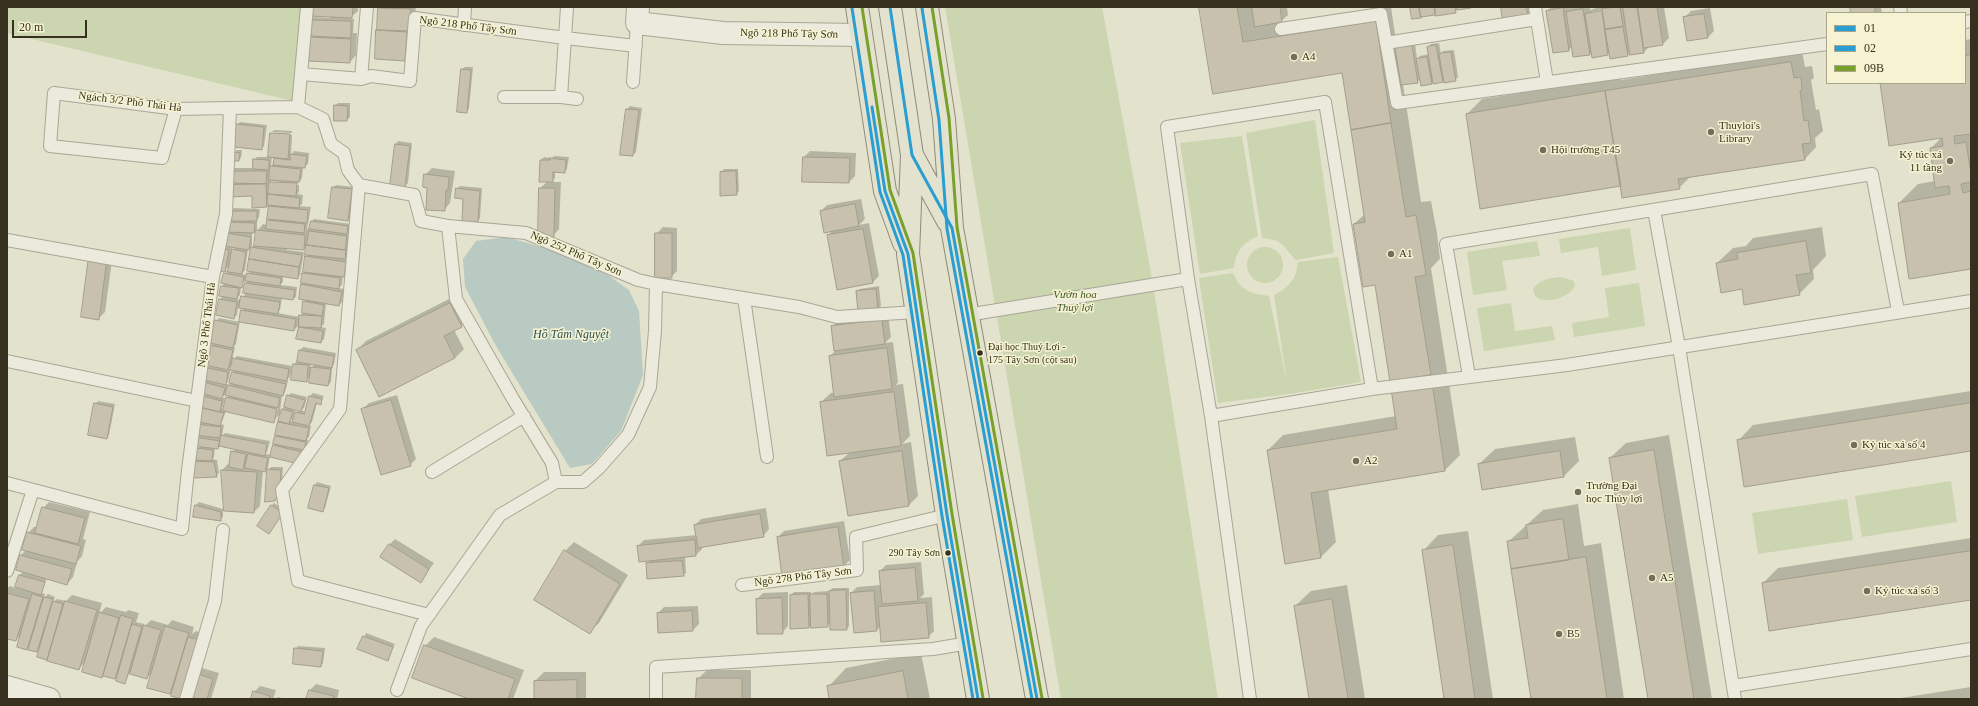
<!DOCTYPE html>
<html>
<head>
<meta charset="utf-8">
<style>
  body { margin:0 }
  #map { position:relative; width:1978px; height:706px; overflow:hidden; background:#e3e2cc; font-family:Georgia,serif }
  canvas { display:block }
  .frame { position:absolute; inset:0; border:8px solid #37301e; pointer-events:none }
  .legend { position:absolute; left:1826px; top:12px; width:140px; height:72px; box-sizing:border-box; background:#f5f3d2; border:1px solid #a9a58a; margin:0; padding:5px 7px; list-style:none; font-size:12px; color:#37301e }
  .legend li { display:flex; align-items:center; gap:8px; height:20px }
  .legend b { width:20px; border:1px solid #a9a58a }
  .scale { position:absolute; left:12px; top:20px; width:75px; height:18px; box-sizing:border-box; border:2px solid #37301e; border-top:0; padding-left:5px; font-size:12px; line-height:14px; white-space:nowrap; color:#37301e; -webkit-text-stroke:3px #f5f3d2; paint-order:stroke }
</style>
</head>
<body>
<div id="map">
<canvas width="1978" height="706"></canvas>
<div class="frame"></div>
<ul class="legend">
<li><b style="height:5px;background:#2a9ed2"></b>01</li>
<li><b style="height:5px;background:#2a9ed2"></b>02</li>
<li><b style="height:5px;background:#79a02a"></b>09B</li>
</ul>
<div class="scale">20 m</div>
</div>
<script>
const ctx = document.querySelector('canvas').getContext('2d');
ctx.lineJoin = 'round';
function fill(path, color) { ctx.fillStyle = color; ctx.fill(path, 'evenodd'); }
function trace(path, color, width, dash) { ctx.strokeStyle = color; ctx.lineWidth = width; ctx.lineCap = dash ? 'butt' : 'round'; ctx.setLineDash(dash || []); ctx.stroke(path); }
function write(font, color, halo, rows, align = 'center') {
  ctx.font = font + ' Georgia,serif'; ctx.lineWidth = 3; ctx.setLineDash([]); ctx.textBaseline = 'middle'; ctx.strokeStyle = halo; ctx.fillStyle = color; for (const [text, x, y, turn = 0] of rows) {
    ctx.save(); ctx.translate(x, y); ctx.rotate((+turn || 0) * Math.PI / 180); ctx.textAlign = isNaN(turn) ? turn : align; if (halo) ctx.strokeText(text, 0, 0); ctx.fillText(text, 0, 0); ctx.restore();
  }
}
const green = new Path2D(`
  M7 7H302L293 101 7 33Z
  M945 7H1102L1153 284 1218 699H1061Z
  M1315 120 1334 253 1296 260C1282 246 1285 240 1262 238L1246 133Z
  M1242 136 1258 236C1243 243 1236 250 1234 268L1200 274 1180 143Z
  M1630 228 1636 270 1602 276 1598 247 1561 253 1559 239Z
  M1537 241 1540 256 1502 261 1507 290 1473 295 1467 252Z
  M1247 265a18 18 0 1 1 36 0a18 18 0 1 1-36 0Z
  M1338 257 1361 382 1289 394 1218 403 1199 278 1233 273C1241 292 1250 293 1269 296L1287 383 1274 295C1289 287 1296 280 1298 262Z
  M1561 277 1574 281 1575 286C1569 299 1535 309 1533 289 1540 279 1550 278 1561 277Z
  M1639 283 1645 326 1574 337 1572 323 1609 317 1605 288Z
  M1511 303 1515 331 1552 326 1555 340 1484 351 1477 308Z
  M1951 481 1957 522 1862 537 1855 496Z
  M1847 499 1853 540 1758 554 1752 513Z`);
const water = new Path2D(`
  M506 237 549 249 608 275 629 290 639 311 643 375 621 431 592 464 570 468 496 346 465 287 463 259 476 241Z`);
const shadow = new Path2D(`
  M311 7H358V11L350 18 354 19 353 33H357L356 55 350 62 310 38 312 35 310 20 313 17 330 18V16Z
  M381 7H416L411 54 405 60 376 58Z
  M1200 7H1287L1288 15 1279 23 1391 7 1397 47 1415 43 1417 59 1420 56 1429 54 1428 47 1431 44 1439 43 1441 54 1443 51 1454 50 1458 77 1455 80 1445 79 1442 81H1433L1431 83 1421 79 1417 82 1403 84 1421 202 1431 201 1437 233 1440 259 1431 268 1460 455 1445 470 1328 489 1336 542 1321 557 1268 450 1283 435 1396 416 1376 284 1354 224 1365 214 1343 72 1214 93Z
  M1411 7H1470L1458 9 1455 12 1437 11 1434 14 1420 17Z
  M1502 7H1529L1530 12 1528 15Z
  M1552 7H1570V9L1572 7H1590V10L1599 7H1664L1669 38 1663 44 1650 46 1644 52 1631 51 1627 55 1610 52 1608 54 1593 56 1592 51 1590 54 1572 46 1569 50 1547 11ZM1606 9 1607 11 1592 14V12Z
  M1851 7H1881L1882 13H1852Z
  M1710 8 1714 31 1708 37 1684 18 1691 11Z
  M1971 39V268L1899 203 1918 184 1935 181 1931 148 1942 137 1881 83H1965V40Z
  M1802 51 1805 67 1812 66 1814 78 1811 80 1816 110 1819 109 1823 131 1815 138 1816 147 1805 159 1691 176 1679 188 1621 185 1467 114 1482 99 1621 77V80Z
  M465 67H473L469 109 466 112 462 69Z
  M338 103H350V117L347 120 335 106Z
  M630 106 642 108 636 152 633 155 627 109Z
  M240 122 267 125 264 146 261 149 237 125Z
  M274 130 292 131V133L272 132Z
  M272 132V134L292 135 291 155 294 151 309 153 308 164 303 167 302 178 299 183 271 181V183L299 185V192L297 194 303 195 302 204 299 206 311 207 307 229H310L311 222 314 219 351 224 350 230 347 233H350L348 256 344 259H348L346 273 343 276 342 285 338 288 344 289 342 302 339 305 326 303 324 324 321 327 326 328 324 339 321 342 297 338 299 325 294 330 240 321 236 344 233 347H235L232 361 237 356 292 366 290 377 285 381H288L285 392 282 395 280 412 284 407 288 396 291 393 307 397 304 408 301 410 306 412 310 396 313 393 324 396 320 404 317 403 312 422 309 425 311 426 309 437 306 439 308 440 307 446 299 463 270 456 268 468 263 471 260 506 254 512 225 510 222 470 228 464H230L232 452 236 449 220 446 218 448H215L214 457 212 459 217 460 219 473 216 476 192 461 200 446 196 434 205 407 203 397 206 394 204 383 207 380V368L211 365 210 346 213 343 216 321 219 318 240 322 242 311 244 308 238 307 237 315 234 318 220 299 224 296 222 286 225 283V274L227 272 219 270 223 249 227 246 231 211 234 208 260 209 259 217 256 221H257V230L252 234V246L248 249 245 270 242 274 248 275 250 271 252 247 255 245 257 231 263 224 267 225 270 218 269 207 272 204 267 206 253 195 231 185 234 182H230L234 168H254V160L257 157H269ZM272 157H275L274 163 271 166ZM307 245 309 254 306 257V271L303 273 304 282 302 285 307 299 304 302 303 313 300 317 277 313 280 310 282 298 293 299 296 297 297 287 280 285 283 282V276L297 278 300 275 304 252 287 250V248L303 249ZM232 247H235L231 252ZM230 266 229 271 225 270ZM245 280 248 281 246 283V293L241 300 236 299 240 295 241 287ZM233 364 235 370 233 372 231 383 229 385 225 384 228 381 231 369H228ZM225 394 229 395 227 398 224 410 222 409 225 398H222ZM277 404 279 405 276 416H274ZM295 409 299 410 293 422 290 421 293 418ZM226 411 273 421 281 413 278 434 274 443H276L272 455 265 454 267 452 270 441 225 433 222 436 224 425 221 424Z
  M398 141 412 143 408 183 405 186 396 144Z
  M237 150H242L241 158 238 160 234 152Z
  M810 151 856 153 855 176 849 182 804 157Z
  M554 156 569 157 567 169 564 172 555 171V178L551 182H561L559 229 553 236 540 188 548 181 541 160 544 157 552 158Z
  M432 168 455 171 450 203 444 210 428 187 425 175Z
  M724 169H738L739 191 736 194 721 172Z
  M336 185 354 187 350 217 348 220 333 188Z
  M460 186 482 188 480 218 478 221 457 189Z
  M861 199 865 219 859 225 869 223 879 276 873 282 828 236 833 230 821 211 827 205Z
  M663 227 677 228V271L671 277 656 234Z
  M1822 227 1826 256 1813 270 1814 279 1799 294 1742 288 1717 263 1733 248 1746 246 1753 238Z
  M113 253 105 312 98 319 90 257Z
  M879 286 881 306 878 309 857 291 860 289Z
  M459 294 471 317 461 326 454 330 464 349 455 358 380 395 357 350 366 341Z
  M888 314 891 337 885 343 893 342 898 382 896 385 903 384 910 436 902 444 911 442 918 496 909 505 848 515 840 461 850 452 821 402 831 393 835 392 830 356 835 351 832 327 838 321Z
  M303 347 336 353 334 364 332 367 331 382 328 385 311 376 306 381 294 364 298 361 300 350ZM311 363 315 364 310 369Z
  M1971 391V450L1738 441 1753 425Z
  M397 395 416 459 410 465 362 410 369 403Z
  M98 401 115 404 109 435 106 438 95 404Z
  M1669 435 1712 699H1649L1610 458 1626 443Z
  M1575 437 1579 461 1564 476 1479 464 1495 449Z
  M271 467H283L282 484 278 497 275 500 268 470Z
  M317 482 331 486 325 508 322 511 315 485Z
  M49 502 90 512 83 539 86 540 82 556 76 563H77L73 577 67 584 47 578 41 593 45 594 44 598 48 594 55 597 53 602 57 599 66 601 72 595 102 603 99 614 106 607 126 612 128 610 139 613 136 622 144 624 143 628 151 620 168 625 172 620 194 627 192 634 196 631 205 634 170 693 153 672 147 678 130 672 125 682 118 675 115 678 103 675 101 676 85 662 79 669 51 655 46 659 40 648 37 651 31 645 27 649 21 635 16 640 7 637V588L10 586 16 588 20 575 23 571 17 570 21 555 26 550 28 533 34 527H38L43 508Z
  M199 502 223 509V517L220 520 194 516 196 505Z
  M274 503 285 510 271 530V506Z
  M1578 504 1584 546 1601 543 1624 699H1532L1508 542 1543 510Z
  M766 508 769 529 763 536 702 546V549L696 555 685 556 686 573 683 575 647 563 650 560 638 546 644 540 697 535 695 525 701 519Z
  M844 521 850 560 843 567 778 537 784 531Z
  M1468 531 1493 699H1445L1423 551 1438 535Z
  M1971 538V599L1763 583 1778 568Z
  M395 539 434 563 421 581 389 545Z
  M574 542 628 575 599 623 589 632 565 551Z
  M921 562 924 594 920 598 932 597 934 631 928 637 881 626 877 630 855 632 851 593 857 587 881 585 880 571 886 565Z
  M1347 585 1365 699H1310L1295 606 1311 591Z
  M833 588H849V626L847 629 830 623 827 626 812 624 809 627 791 595 794 592H811V595L814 592 829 591Z
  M788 592V626L782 633H758L757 599 763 593Z
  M698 606 699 624 693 630 658 613 664 607Z
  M366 633 395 644 387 660 359 649Z
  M434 637 524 670 513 699H472L425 646Z
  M298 646 325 648 323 663 321 666 295 649Z
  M921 653 930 699H830L828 687 846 668Z
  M202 668 219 673 211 699H188L196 674Z
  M707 670H751V699H697L698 679Z
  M544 672H586V699H535V681Z
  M316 684 339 690 337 699H307L310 690Z
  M260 686 276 690 273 699H252L254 692Z
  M1971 687V699H1894Z
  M278 697 286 699H276Z`);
const building = new Path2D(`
  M310 7H353L352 18 309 16Z
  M382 7H413V8Z
  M1199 7H1237L1243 42 1376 21 1391 123 1351 130 1342 73 1213 94Z
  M1252 7H1280L1282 22 1255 27Z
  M1410 7H1419L1421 18 1412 19Z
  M1419 7H1434L1435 15 1421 17Z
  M1435 7H1455L1456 13 1436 16Z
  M1457 7H1470L1471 8 1458 10Z
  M1501 7H1526L1528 16 1503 21Z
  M1620 7 1623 26 1605 29 1602 9Z
  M1623 7H1637L1644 53 1630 55Z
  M1638 7H1657L1663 45 1644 48Z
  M1850 7H1875V13H1851Z
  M378 8 411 9 410 31 377 30Z
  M1563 8 1569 51 1553 53 1546 11Z
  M1583 9 1590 55 1573 57 1566 12Z
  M1602 11 1608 55 1592 58 1585 14Z
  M1704 14 1708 38 1687 41 1683 17Z
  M309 20 351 21V38L309 36Z
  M1623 27 1628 56 1610 59 1605 30Z
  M376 30 407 32 405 61 375 59Z
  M309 37 351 39 350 63 308 61Z
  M1412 45 1418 83 1401 85 1395 48Z
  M1436 45 1443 82 1433 84 1427 47Z
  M1451 52 1456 81 1444 83 1439 54Z
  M1971 55V134L1954 136 1955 144 1966 142 1971 174V182L1961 184 1963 193 1971 191V269L1909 279 1898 203 1950 194 1949 186 1935 188 1930 148 1943 146 1942 138 1889 146 1880 83H1965V56Z
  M1427 57 1432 84 1421 86 1416 59Z
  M1791 62 1794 78 1801 77 1802 90 1800 91 1804 121 1808 120 1811 143 1802 144 1805 160 1678 179 1680 189 1622 198 1605 91Z
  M461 69 471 70 467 113 457 112Z
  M1605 91 1621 186 1480 209 1466 114Z
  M334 105 348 106 347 121H334Z
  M626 109 639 110 633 156 620 155Z
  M1391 123 1406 217 1416 215 1422 249 1426 275 1415 277 1431 375 1390 382 1375 285 1363 287 1353 224 1365 222 1351 130Z
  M236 124 264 127 262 150 234 147Z
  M270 133 290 134 288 159 268 157Z
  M395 144 410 146 405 187 390 186Z
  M233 152 240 153 239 161H232Z
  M290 154 307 156 305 168 273 165 274 158 290 160Z
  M803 157 850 158 849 183 802 182Z
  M550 158 566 160 565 173 553 172V182H539L540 160H550Z
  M253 159 269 160V170L253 169Z
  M270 166 301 169 299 182 269 180Z
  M230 171H267L266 184 229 183Z
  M736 171 737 195 720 196V172Z
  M424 174 449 177 448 190H446L445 211 426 210 427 188 423 187Z
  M269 182 297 183 296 196 268 194Z
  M266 184 267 207 252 208V196L231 197 230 185Z
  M332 187 352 189 348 221 328 218Z
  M456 188 480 191 478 222 462 221 463 199 455 198Z
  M539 188H555L554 237 538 236Z
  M268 194 300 198 299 208 267 205Z
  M855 204 859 226 824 233 820 211Z
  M269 206 308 210 307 223 267 219Z
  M230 211H257V221H230Z
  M267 220 305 224 304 233 266 229Z
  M311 221 348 226 347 234 309 229Z
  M226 222 255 223 254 233 226 232Z
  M863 229 873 283 837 290 827 235Z
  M256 230 305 235 304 250 254 246Z
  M309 231 347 236 345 250 307 245Z
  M227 233 251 237 249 250 224 246Z
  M655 233H672V278H655Z
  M1806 241 1811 273 1796 275 1800 295 1744 305 1742 289 1721 293 1716 263 1738 259 1737 253Z
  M306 245 346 250 345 259 305 255Z
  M251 247 302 255 299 267 249 259Z
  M222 249 229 250 225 272 218 271Z
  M232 249 246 252 242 274 228 272Z
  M89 256 107 259 99 320 81 317Z
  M305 256 346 262 344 277 303 272Z
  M249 259 299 267 298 279 247 271Z
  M224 273 244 277 242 288 221 283Z
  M247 273 281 278 280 286 245 281Z
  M302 273 340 278 339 289 301 283Z
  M245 283 295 290 293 300 243 293Z
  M301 284 342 292 339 306 299 299Z
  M221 286 239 288 237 299 219 296Z
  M876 289 878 310 858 312 856 291Z
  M241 296 280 302 278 314 239 308Z
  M219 299 237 302 234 319 216 315Z
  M303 301 324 305 322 316 302 313Z
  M450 303 462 327 444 336 455 358 379 397 356 350Z
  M241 310 296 319 294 331 239 322Z
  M299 315 322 316 321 328 299 327Z
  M215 320 238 325 233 348 210 343Z
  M882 320 885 344 834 351 831 326Z
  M299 327 323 331 321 343 296 339Z
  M209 345 233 350 228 370 205 365Z
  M887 348 892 389 834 397 829 356Z
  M299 350 334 356 332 368 297 362Z
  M233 358 289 369 287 381 230 370Z
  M293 364 308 365 307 382 291 380Z
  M311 367 331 369 328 386 309 383Z
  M207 368 228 372 226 385 204 380Z
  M232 372 286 384 283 396 229 383Z
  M1431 375 1445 471 1311 493 1321 558 1285 564 1267 450 1397 429 1390 382Z
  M204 382 225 388 222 399 201 393Z
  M228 385 280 398 278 408 225 395Z
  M894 392 901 446 827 456 820 402Z
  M287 395 305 400 301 412 284 407Z
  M202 396 222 401 220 412 200 407Z
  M309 396 322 399 321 405 316 403 309 426 292 422 295 412 304 414Z
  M226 397 277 409 274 423 223 411Z
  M391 400 411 466 381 475 361 409Z
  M94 403 113 407 107 439 88 435Z
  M1971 403V451L1744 487 1737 440Z
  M202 408 224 413 220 426 199 422Z
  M282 409 293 412 289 424 278 421Z
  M278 422 309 428 306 441 275 435Z
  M196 424 221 427 220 438 195 435Z
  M221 435 267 444 265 456 219 446Z
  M275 436 306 442 304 450 273 444Z
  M195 437 220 441 218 449 193 446Z
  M273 445 302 452 299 464 270 457Z
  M196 448 213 450 212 461 195 460Z
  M1654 450 1694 699H1648L1609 458Z
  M231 451 246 454 243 470 229 467Z
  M902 451 909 506 848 516 839 461Z
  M1560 451 1564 477 1482 490 1478 464Z
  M248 454 268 458 265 472 245 468Z
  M191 461 214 462 217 477 193 478Z
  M267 469 281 470 280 488 275 501 265 502Z
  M221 470 257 472 254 513 224 511Z
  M314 485 329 488 323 512 308 508Z
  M195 505 221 512V521L193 517Z
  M271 505 283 513 269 534 257 526Z
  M42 507 85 518 78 544 35 533Z
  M760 514 764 537 698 548 694 525Z
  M1563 519 1569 560 1511 569 1507 541 1528 538 1526 525Z
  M838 527 844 568 782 577 777 537Z
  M27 532 81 546 76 564 22 550Z
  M695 540 696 556 639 562 637 546Z
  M389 544 429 569 421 583 380 557Z
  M1453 545 1475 699H1444L1422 550Z
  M564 550 620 584 590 634 534 600Z
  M1971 551V600L1769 631 1762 583Z
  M20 555 72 569 67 585 16 570Z
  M1586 557 1607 699H1531L1511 569Z
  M682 561 684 576 647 579 646 563Z
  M915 568 918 601 882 604 879 571Z
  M19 575 45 582 41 595 15 587Z
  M846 590 847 630H830L829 591Z
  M874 591 877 631 854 633 850 593Z
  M7 593 29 599 16 641 7 639Z
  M32 594 43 597 27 650 17 647Z
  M808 594 809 628 790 629V595Z
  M810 594H827L828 627 811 628Z
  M44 597 53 599 37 652 28 650Z
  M782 598 783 634H757L756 599Z
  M1332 599 1348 699H1309L1294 606Z
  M53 601 63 604 47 660 37 657Z
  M65 601 97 610 79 670 47 661Z
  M926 603 929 638 881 642 878 607Z
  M692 611 693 631 658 633 657 613Z
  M99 612 119 618 102 678 82 672Z
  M121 615 133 619 115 679 103 676Z
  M132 624 142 627 125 684 116 681Z
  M144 625 161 630 147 679 130 674Z
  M165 626 189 633 170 694 147 688Z
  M363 636 393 647 388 661 357 649Z
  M188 637 200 640 181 699 171 696Z
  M424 645 515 679 508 699H469L412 678Z
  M294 648 323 651 321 667 293 664Z
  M903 671 908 699H829L827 686Z
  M195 673 213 679 207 699H187Z
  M697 678H742V699H696Z
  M577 680V699H534V681Z
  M309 690 334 696 333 699H306Z
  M253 691 270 696 269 699H251Z`);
const lane = new Path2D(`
  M1535 7 1547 82
  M1900 7 1901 13
  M1965 22 1971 21
  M464 25 465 7
  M1281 29 1381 14 1397 103 1827 44
  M1386 43 1537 19
  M301 74 361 79 371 76 410 81 415 18 565 38 567 7
  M361 79 367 7
  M633 82 637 23
  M504 97H561
  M577 99 561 97 565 38 636 46
  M298 107 323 119 331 144 344 153 348 170 359 185 414 195 421 221 448 226 526 233 638 280 656 284 799 307 837 317 916 312
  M176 109 162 158 50 146 54 93 176 109 230 108
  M359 185 340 409 282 490 298 581 429 615
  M1654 210 1679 347 1735 699
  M448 226 456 299 513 399 552 463 556 482
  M7 240 213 277
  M744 298 767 457
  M967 315 1188 279
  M7 361 197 401
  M1469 376 1446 244 1872 174 1898 311
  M1211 416 1372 389 1567 365 1971 301
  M432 472 524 416
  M7 483 182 529 188 470 213 277 226 214 230 108 298 107 307 7
  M7 571 33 490
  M742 585 857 570 856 537 947 515
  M1733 686 1971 649
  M397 690 421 626 500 515 556 482H583L599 468 628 435 650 387 655 331 656 284
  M186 699 215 601 223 530
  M656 699V667L933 649 969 643
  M1250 699 1211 416 1188 279 1167 127 1325 102 1372 389`);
const street = new Path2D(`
  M638 7 637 23 723 33 861 35
  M7 687 49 699`);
const primary = new Path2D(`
  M857 7 885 191 904 243
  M890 7 912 155 908 254 947 515 978 699
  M927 7 944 119 952 228 1037 699
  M912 155 948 221`);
const bus1 = new Path2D(`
  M890 7 912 155 952 228 1037 699
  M872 107 885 191 908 254 947 515 978 699`);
const bus2 = new Path2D(`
  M852 8 880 192 903 255 942 516 973 699
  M922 8 939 120 947 229 1032 699`);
const bus3 = new Path2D(`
  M862 7 890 190 913 253 952 514 983 698
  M932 7 949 118 957 227 1042 698`);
const markers = [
  [1294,57,4,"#736e5b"],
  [1711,132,4,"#736e5b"],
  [1543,150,4,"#736e5b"],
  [1950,161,4,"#736e5b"],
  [1391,254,4,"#736e5b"],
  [980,353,3.5,"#37301e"],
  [1854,445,4,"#736e5b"],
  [1356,461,4,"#736e5b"],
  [1578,492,4,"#736e5b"],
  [948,553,3.5,"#37301e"],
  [1652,578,4,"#736e5b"],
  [1867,591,4,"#736e5b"],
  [1559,634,4,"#736e5b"]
];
const busNames = [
  ["Đại học Thuỷ Lợi -",988,347],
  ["175 Tây Sơn (cột sau)",988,360],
  ["290 Tây Sơn",940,553,"right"]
];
const streetNames = [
  ["Ngõ 218 Phố Tây Sơn",468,26,7],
  ["Ngõ 218 Phố Tây Sơn",789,34,1],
  ["Ngách 3/2 Phố Thái Hà",130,102,7],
  ["Ngõ 252 Phố Tây Sơn",576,254,23],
  ["Ngõ 3 Phố Thái Hà",207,325,-83],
  ["Ngõ 278 Phố Tây Sơn",803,577,-7]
];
const poiNames = [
  ["A4",1302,57],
  ["Thuyloi's",1719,126],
  ["Library",1719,139],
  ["Hội trường T45",1551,150],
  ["Ký túc xá",1942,155,"right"],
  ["11 tầng",1942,168,"right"],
  ["A1",1399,254],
  ["Ký túc xá số 4",1862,445],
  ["A2",1364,461],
  ["Trường Đại",1586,486],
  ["học Thủy lợi",1586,499],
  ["A5",1660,578],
  ["Ký túc xá số 3",1875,591],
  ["B5",1567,634]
];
const parkNames = [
  ["Vườn hoa",1075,295],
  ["Thuỷ lợi",1075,308]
];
const waterNames = [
  ["Hồ Tẩm Nguyệt",571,335]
];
fill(green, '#cbd5af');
fill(water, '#b8cac2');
fill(shadow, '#0003');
fill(building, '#c7c1ad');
trace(building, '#a39e8b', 1);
trace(lane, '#a8a695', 14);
trace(street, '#a8a695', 24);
trace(primary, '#8e8b7c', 24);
trace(lane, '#eceadd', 12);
trace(street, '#eceadd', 22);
trace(primary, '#e3e2cf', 22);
trace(bus1, '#2a9ed2', 3);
trace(bus2, '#2a9ed2', 3);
trace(bus3, '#79a02a', 3);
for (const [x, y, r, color] of markers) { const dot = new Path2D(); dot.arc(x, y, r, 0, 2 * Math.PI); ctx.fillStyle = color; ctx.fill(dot); trace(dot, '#f5f3d2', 1.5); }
write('10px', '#37301e', '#f5f3d2', busNames, 'left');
write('11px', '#37301e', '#f5f3d2', streetNames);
write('11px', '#37301e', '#f5f3d2', poiNames, 'left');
write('italic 11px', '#3c5325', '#f5f3d2', parkNames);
write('italic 12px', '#2d4f56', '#f5f3d2', waterNames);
</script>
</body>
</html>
